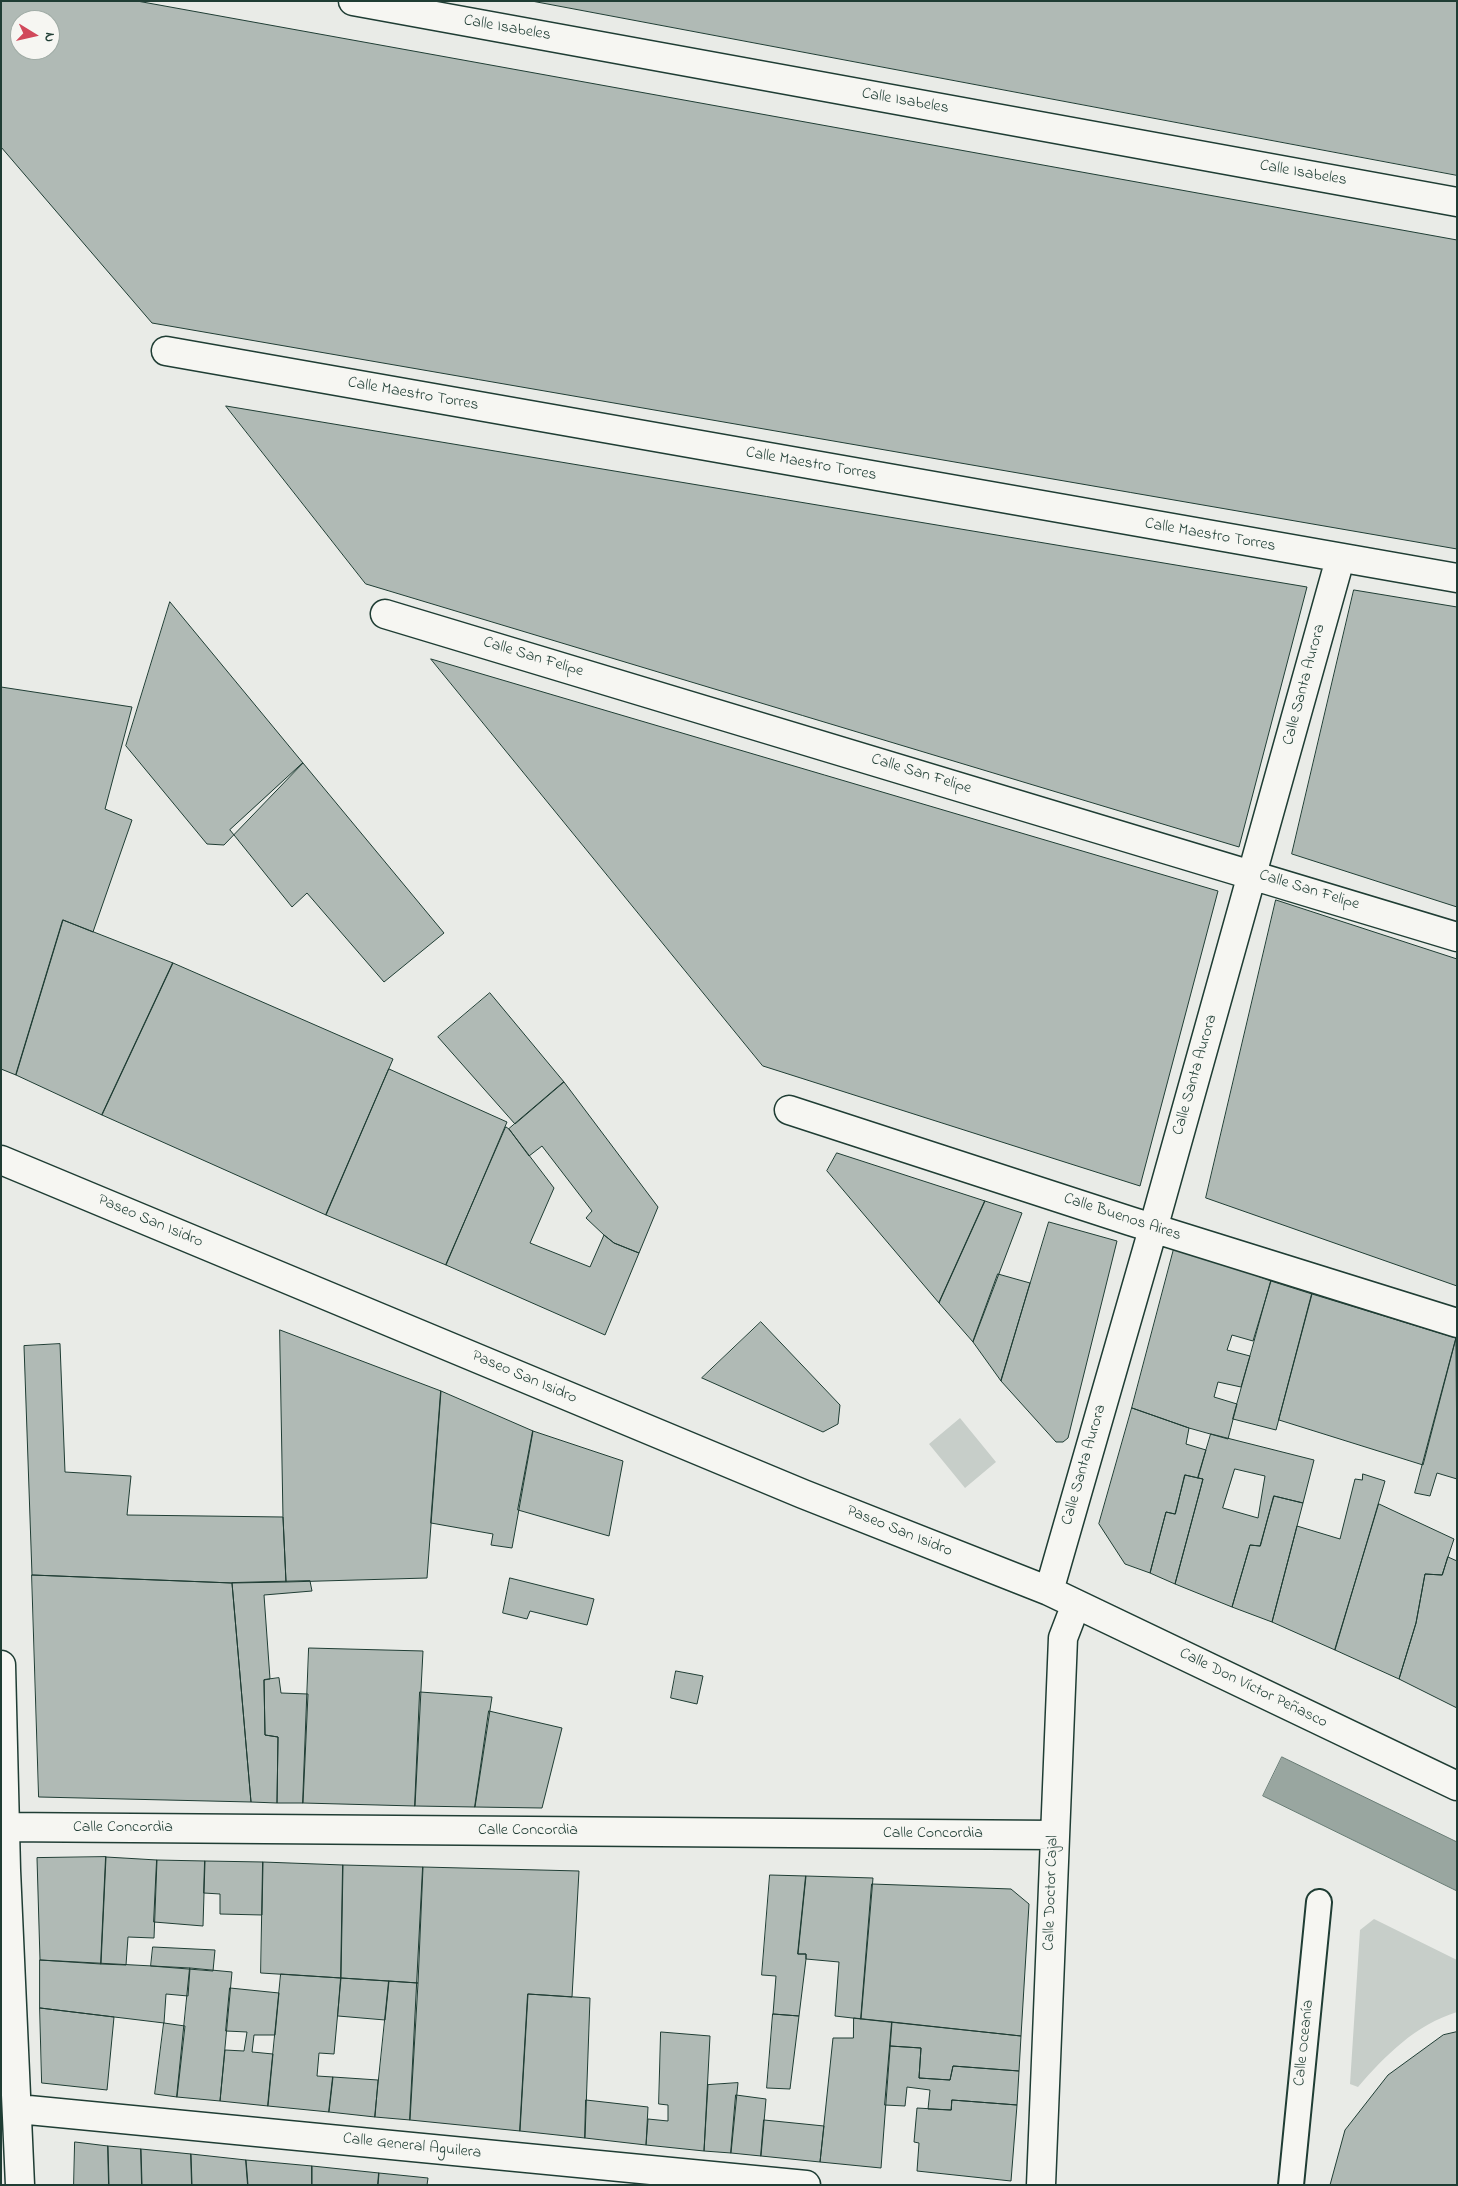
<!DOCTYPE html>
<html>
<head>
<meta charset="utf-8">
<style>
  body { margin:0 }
  #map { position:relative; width:1458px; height:2186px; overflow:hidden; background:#e9ebe7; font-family:"Indie Flower",sans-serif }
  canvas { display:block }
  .frame { position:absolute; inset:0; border:2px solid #1f3d34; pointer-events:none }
  .north { position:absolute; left:10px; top:10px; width:50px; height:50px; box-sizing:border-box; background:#f6f6f2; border:1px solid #a0aca6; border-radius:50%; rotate:99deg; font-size:14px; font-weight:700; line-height:20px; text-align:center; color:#1f3d34 }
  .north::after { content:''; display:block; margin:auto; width:18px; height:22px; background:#d1495b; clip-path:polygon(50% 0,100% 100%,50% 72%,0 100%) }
</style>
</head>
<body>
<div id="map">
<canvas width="1458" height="2186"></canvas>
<div class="frame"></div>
<div class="north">N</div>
</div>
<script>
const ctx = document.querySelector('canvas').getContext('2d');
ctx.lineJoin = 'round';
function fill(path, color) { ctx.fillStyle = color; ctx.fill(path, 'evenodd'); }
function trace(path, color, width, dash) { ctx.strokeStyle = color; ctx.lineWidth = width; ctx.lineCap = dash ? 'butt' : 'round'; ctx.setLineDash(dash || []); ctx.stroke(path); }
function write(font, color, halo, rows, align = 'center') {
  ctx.font = font + ' "Indie Flower",sans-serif'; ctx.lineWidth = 5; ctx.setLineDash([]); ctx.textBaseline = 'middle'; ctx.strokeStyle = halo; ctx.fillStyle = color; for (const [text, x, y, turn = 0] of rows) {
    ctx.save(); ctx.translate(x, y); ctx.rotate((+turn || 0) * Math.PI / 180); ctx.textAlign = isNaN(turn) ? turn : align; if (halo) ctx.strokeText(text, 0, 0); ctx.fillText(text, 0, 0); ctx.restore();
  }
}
const green = new Path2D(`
  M960 1418 996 1462 965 1488 929 1444Z
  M1374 1919 1457 1960V2012C1415 2025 1386 2055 1358 2087L1350 2084 1360 1930Z`);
const water = new Path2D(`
  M1282 1757 1457 1842V1891L1263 1796Z`);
const building = new Path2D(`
  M1 1H137L1457 240V549L152 323 1 147ZM20 20H50V50H20Z
  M532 1H1457V175Z
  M226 406 1307 587 1239 847 366 584Z
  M1354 590 1457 607V907L1292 854Z
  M170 602 303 763 224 845 207 844 126 746Z
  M431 659 1218 891 1140 1186 763 1066Z
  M1 687 132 707 105 809 132 820 93 932 63 920 16 1075 1 1069Z
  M303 763 444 933 384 982 307 893 292 907 230 830Z
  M1276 900 1457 959V1286L1206 1198Z
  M63 920 173 963 102 1115 16 1075Z
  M173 963 393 1059 326 1215 102 1115Z
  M490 993 564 1082 515 1124 438 1037Z
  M389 1069 507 1122 446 1265 326 1215Z
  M564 1082 658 1207 639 1253 614 1243 604 1235 586 1218 592 1211 542 1146 529 1156 509 1129Z
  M506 1127 509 1129 554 1188 530 1243 590 1267 604 1235 614 1243 639 1253 605 1335 446 1265Z
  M837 1153 985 1201 939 1303 827 1171Z
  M985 1201 1022 1213 973 1342 939 1303Z
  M1049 1222 1117 1241 1068 1438 1063 1442H1056L1001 1381Z
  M1175 1245 1271 1281 1253 1341 1232 1335 1227 1350 1250 1356 1241 1387 1218 1382 1214 1397 1237 1404 1228 1439 1189 1428 1132 1408Z
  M998 1274 1030 1283 1001 1381 973 1342Z
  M1271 1281 1312 1294 1276 1430 1233 1419Z
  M1312 1294 1456 1338 1423 1465 1279 1420Z
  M761 1322 840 1405 838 1424 823 1432 702 1378Z
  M280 1330 441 1391 427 1578 286 1582 283 1517Z
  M1456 1338 1457 1479 1437 1473 1430 1496 1415 1493Z
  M60 1344 65 1472 131 1476 127 1515 283 1517 286 1582 232 1583 32 1575 24 1346Z
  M441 1391 533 1431 512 1548 491 1545 493 1534 431 1523Z
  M1132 1408 1189 1428 1186 1444 1206 1450 1198 1478 1185 1475 1175 1514 1166 1512 1150 1573 1125 1564 1099 1524Z
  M533 1431 623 1461 609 1536 518 1510Z
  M1211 1434 1314 1460 1303 1503 1274 1496 1260 1546 1250 1545 1232 1607 1175 1584 1203 1479 1198 1478ZM1235 1469 1265 1476 1258 1518 1223 1508Z
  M1363 1474 1385 1481 1335 1650 1272 1622 1297 1526 1340 1539 1355 1479 1362 1480Z
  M1185 1475 1203 1479 1175 1584 1150 1573 1166 1512 1175 1514Z
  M1274 1496 1303 1503 1272 1622 1232 1607 1250 1545 1260 1546Z
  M1379 1504 1454 1539 1442 1575 1425 1574 1416 1623 1399 1679 1335 1650Z
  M1448 1557 1457 1561V1708L1399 1679 1416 1623 1425 1574 1442 1575Z
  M32 1575 232 1583 251 1802 39 1797Z
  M510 1578 594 1599 587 1625 530 1611 527 1619 503 1613Z
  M310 1581 312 1591 264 1595 270 1679 264 1680 265 1735 278 1737 277 1803 251 1802 232 1583Z
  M309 1648 423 1651 415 1806 303 1803Z
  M676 1671 703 1676 697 1704 671 1698Z
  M279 1678 281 1693 308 1694 303 1803H277L278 1737 265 1735 264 1680Z
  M420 1692 492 1697 475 1807 415 1806Z
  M489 1711 562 1728 542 1808 475 1807Z
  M106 1857 101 1964 40 1960 37 1858Z
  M106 1857 157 1860 154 1938 128 1937 126 1965 101 1964Z
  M157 1860 205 1861 203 1926 154 1922Z
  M205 1861 263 1862 262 1915 220 1914V1894L204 1893Z
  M263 1862 343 1865 341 1978 261 1973Z
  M343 1865 423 1867 418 1983 341 1978Z
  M423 1867 579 1871 572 1997 528 1994 520 2131 410 2120Z
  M770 1875 806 1876 798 1954H806V1959L799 2016 773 2014 776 1976 762 1975Z
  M806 1876 873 1878 861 2019 835 2016 839 1962 806 1959V1954H798Z
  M872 1884 1011 1889 1029 1904 1021 2036 861 2019Z
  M153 1947 215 1950 213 1971 151 1966Z
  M40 1960 190 1968 188 1996 166 1994 164 2023 40 2008Z
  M190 1968 232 1972 220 2101 177 2097Z
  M281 1974 341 1978 334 2054 319 2053 317 2076 333 2077 329 2112 268 2106Z
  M341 1978 389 1981 385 2020 338 2016Z
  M389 1981 418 1983 410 2120 375 2117Z
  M230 1988 279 1993 275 2035H254L252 2052 273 2054 268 2106 220 2101 225 2050 244 2051 247 2032 226 2031Z
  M528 1994 590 1998 585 2138 520 2131Z
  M40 2008 114 2017 107 2090 42 2083Z
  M773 2014 799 2016 790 2089 767 2088Z
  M854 2018 892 2022 881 2168 820 2162 833 2038H853Z
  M892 2022 1021 2036 1019 2071 953 2066 950 2080 919 2078 921 2048 890 2046Z
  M164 2023 185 2026 177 2097 155 2094Z
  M661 2032 710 2036 704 2151 646 2145 648 2119 668 2121V2105L659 2104Z
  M1457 2032V2185H1330L1345 2130 1388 2075 1443 2035Z
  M890 2046 921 2048 919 2078 950 2080 953 2066 1019 2071 1017 2105 952 2100 951 2110 928 2109 930 2090 907 2087 905 2106 885 2105Z
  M333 2077 378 2080 375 2117 329 2112Z
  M738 2083 731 2153 704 2151 708 2085Z
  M736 2095 766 2099 761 2156 731 2153Z
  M586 2100 648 2107 646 2145 585 2138Z
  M952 2100 1017 2105 1011 2181 917 2171 919 2143 914 2142 917 2108 951 2110Z
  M764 2120 824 2126 820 2162 761 2156Z
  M75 2142 108 2146 109 2185H74Z
  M108 2146 141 2149 142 2185H109Z
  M141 2149 191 2154 192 2185H142Z
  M191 2154 246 2160 248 2185H192Z
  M246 2160 312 2166V2185H248Z
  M312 2166 379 2173 378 2185H312Z
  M379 2173 428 2178 427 2185H378Z`);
const pedestrian = new Path2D(`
  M1291 2185 1319 1902`);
const minor = new Path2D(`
  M353 1 1457 202
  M166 351 1457 578
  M385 614 1457 937
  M789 1110 1130 1221 1457 1323
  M1 1160 803 1494 1049 1591 1457 1786
  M1049 1591 1153 1229 1340 559
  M1 1665 6 1870 20 2185
  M1 1827 1055 1835
  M18 2109 806 2185
  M1041 2185 1063 1638 1076 1604`);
const streetNames = [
  ["Calle Isabeles",507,29,10],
  ["Calle Isabeles",905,102,10],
  ["Calle Isabeles",1303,174,10],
  ["Calle Maestro Torres",413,395,10],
  ["Calle Maestro Torres",811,465,10],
  ["Calle Maestro Torres",1210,536,10],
  ["Calle San Felipe",533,658,17],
  ["Calle Santa Aurora",1305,685,-75],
  ["Calle San Felipe",921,775,17],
  ["Calle San Felipe",1309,891,17],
  ["Calle Santa Aurora",1196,1075,-74],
  ["Calle Buenos Aires",1122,1218,18],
  ["Paseo San Isidro",150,1222,23],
  ["Paseo San Isidro",524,1378,23],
  ["Calle Santa Aurora",1085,1465,-74],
  ["Paseo San Isidro",899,1532,22],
  ["Calle Don Víctor Peñasco",1253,1689,26],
  ["Calle Concordia",123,1828],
  ["Calle Concordia",528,1831],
  ["Calle Concordia",933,1834],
  ["Calle Doctor Cajal",1052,1893,-88],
  ["Calle Oceanía",1305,2043,-84],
  ["Calle General Aguilera",412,2147,6]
];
fill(green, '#c7cec9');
fill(water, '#99a6a0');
trace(water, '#687c75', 1);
fill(building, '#b0bab5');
trace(building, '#1f3d34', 1);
trace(pedestrian, '#1f3d34', 28);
trace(minor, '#1f3d34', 31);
trace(pedestrian, '#f6f6f2', 24);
trace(minor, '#f6f6f2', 28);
write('16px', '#1f3d34', '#f6f6f2', streetNames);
</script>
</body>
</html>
